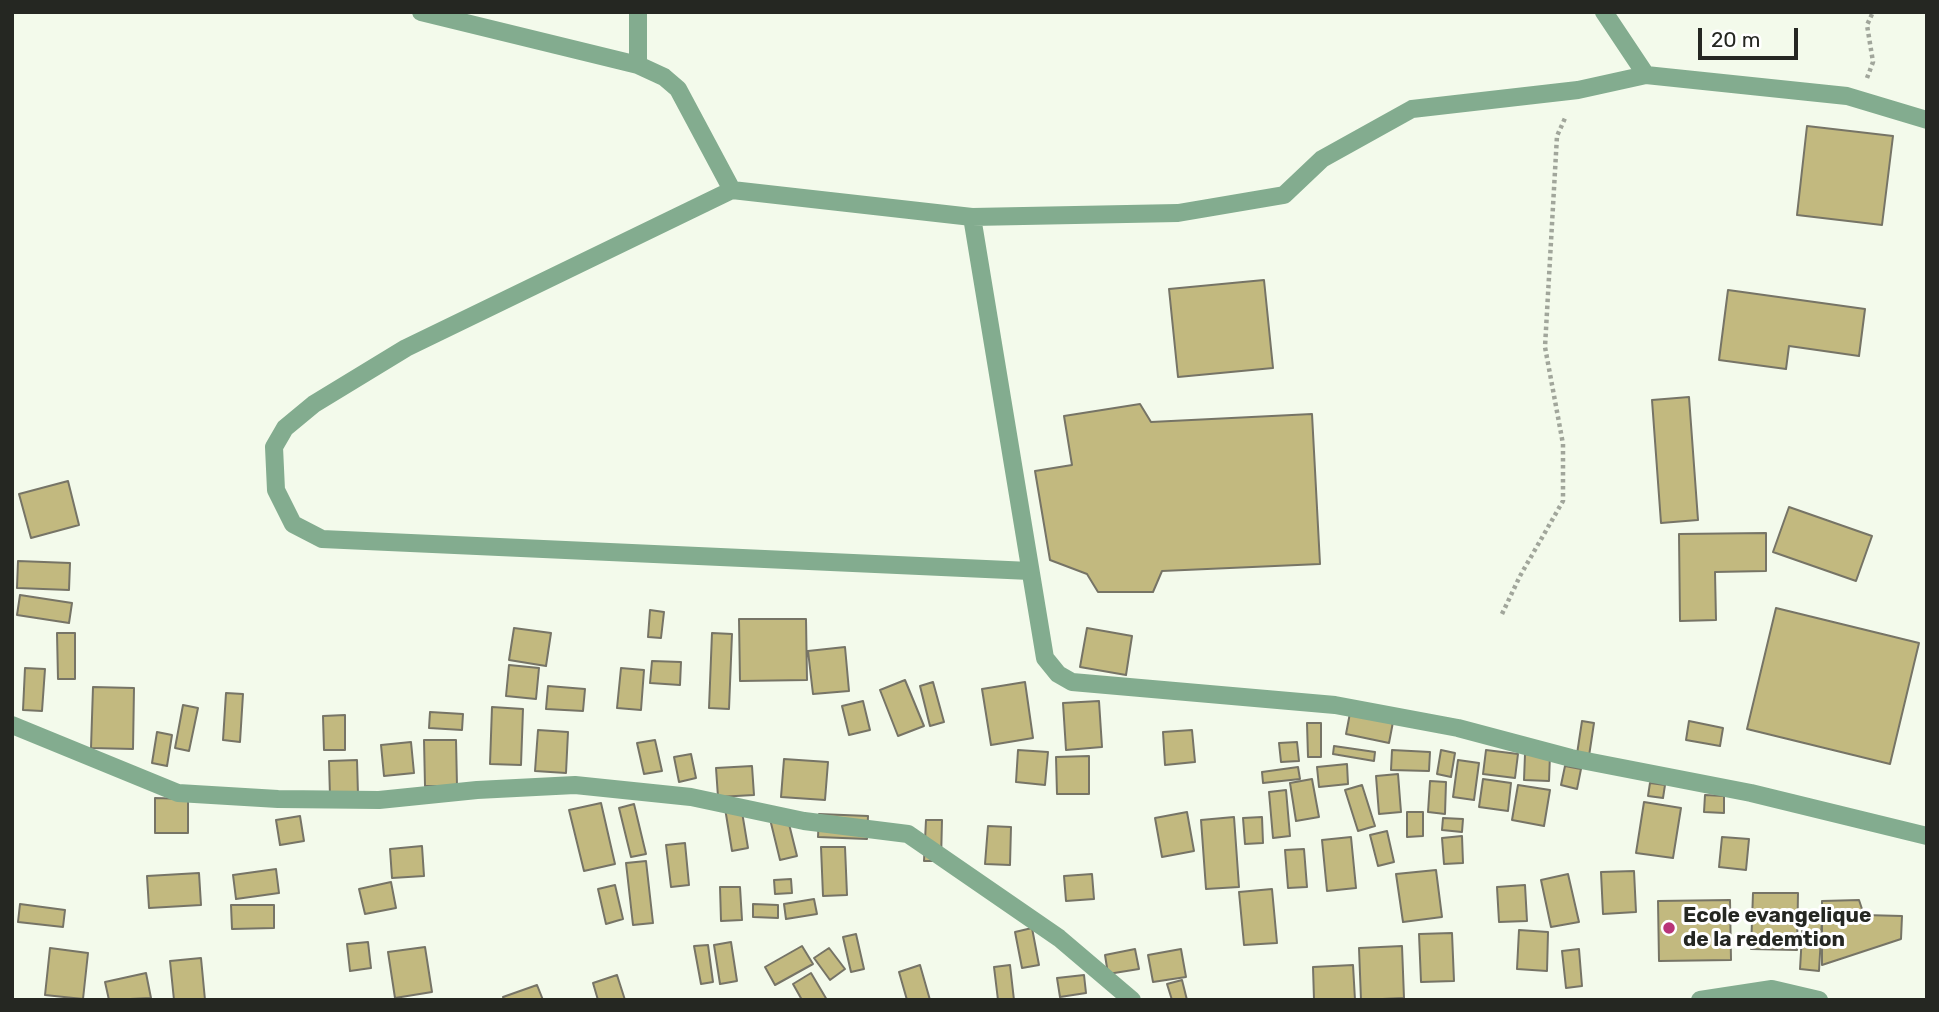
<!DOCTYPE html>
<html>
<head>
<meta charset="utf-8">
<style>
  body { margin:0 }
  #map { position:relative; width:1939px; height:1012px; overflow:hidden; background:#f3faeb; font-family:Rubik,sans-serif }
  canvas { display:block }
  .frame { position:absolute; inset:0; border:14px solid #252722; pointer-events:none }
  .scale { position:absolute; left:1698px; top:28px; width:100px; height:32px; box-sizing:border-box; border:4px solid #252722; border-top:0; padding-left:9px; font-size:21px; line-height:24px; white-space:nowrap; color:#252722; -webkit-text-stroke:5px #fff; paint-order:stroke }
</style>
</head>
<body>
<div id="map">
<canvas width="1939" height="1012"></canvas>
<div class="frame"></div>
<div class="scale">20 m</div>
</div>
<script>
const ctx = document.querySelector('canvas').getContext('2d');
ctx.lineJoin = 'round';
function fill(path, color) { ctx.fillStyle = color; ctx.fill(path, 'evenodd'); }
function trace(path, color, width, dash) { ctx.strokeStyle = color; ctx.lineWidth = width; ctx.lineCap = dash ? 'butt' : 'round'; ctx.setLineDash(dash || []); ctx.stroke(path); }
function write(font, color, halo, rows, align = 'center') {
  ctx.font = font + ' Rubik,sans-serif'; ctx.lineWidth = 6; ctx.setLineDash([]); ctx.textBaseline = 'middle'; ctx.strokeStyle = halo; ctx.fillStyle = color; for (const [text, x, y, turn = 0] of rows) {
    ctx.save(); ctx.translate(x, y); ctx.rotate((+turn || 0) * Math.PI / 180); ctx.textAlign = isNaN(turn) ? turn : align; if (halo) ctx.strokeText(text, 0, 0); ctx.fillText(text, 0, 0); ctx.restore();
  }
}
const building = new Path2D(`
  M1807 126 1893 136 1882 225 1797 215Z
  M1264 280 1273 368 1178 377 1169 289Z
  M1728 290 1865 309 1859 356 1789 346 1786 369 1719 360Z
  M1689 397 1698 520 1661 523 1652 400Z
  M1140 404 1151 422 1312 414 1320 564 1162 571 1153 592H1098L1087 574 1050 560 1035 471 1072 465 1064 416Z
  M68 481 79 525 31 538 19 494Z
  M1789 507 1872 536 1856 581 1773 552Z
  M1766 533V571L1715 572 1716 620 1680 621 1679 534Z
  M18 561 70 563 69 590 17 588Z
  M20 595 72 603 69 623 17 615Z
  M1776 608 1919 643 1890 764 1747 729Z
  M650 610 664 612 661 638 648 637Z
  M739 619H806L807 680 740 681Z
  M514 628 551 633 546 666 509 660Z
  M1087 628 1132 636 1126 675 1080 667Z
  M57 633H75V679H58Z
  M712 633 732 634 729 709 709 708Z
  M845 647 849 691 813 694 808 651Z
  M652 661 681 662 680 685 650 683Z
  M509 665 539 668 536 699 506 696Z
  M25 668 45 669 42 711 23 710Z
  M621 668 644 670 641 710 617 708Z
  M905 680 924 726 898 736 880 690Z
  M933 682 944 722 930 726 920 686Z
  M1025 682 1033 738 991 745 982 689Z
  M548 686 585 689 583 711 546 709Z
  M93 687 134 688 133 749 91 748Z
  M226 693 243 694 240 742 223 740Z
  M863 701 870 730 849 735 842 706Z
  M1099 701 1102 747 1066 750 1063 703Z
  M183 705 198 708 189 751 175 748Z
  M492 707 523 709 521 765 490 764Z
  M430 712 463 714 462 730 429 728Z
  M1350 713 1393 722 1389 743 1346 734Z
  M345 715V750H324L323 716Z
  M1582 721 1594 723 1589 756 1577 754Z
  M1689 721 1723 728 1720 746 1686 740Z
  M1307 723H1321V757H1308Z
  M538 730 568 732 566 773 535 771Z
  M1192 730 1195 762 1165 765 1163 732Z
  M157 732 172 735 167 766 152 763Z
  M424 740H456L457 786H425Z
  M655 740 662 771 644 774 637 743Z
  M411 742 414 773 384 776 381 745Z
  M1297 742 1299 761 1281 762 1279 743Z
  M1334 746 1375 752 1374 761 1333 754Z
  M1018 750 1048 752 1045 785 1016 782Z
  M1392 750 1430 752 1429 771 1391 770Z
  M1441 750 1455 753 1451 777 1437 774Z
  M1486 750 1518 754 1515 778 1483 774Z
  M691 754 696 778 679 782 674 757Z
  M1525 754 1550 755 1549 781 1524 780Z
  M1089 756V794H1057L1056 757Z
  M784 759 828 762 825 800 781 797Z
  M357 760 358 795 330 796 329 761Z
  M1458 760 1479 763 1474 800 1453 797Z
  M1347 764 1348 784 1319 787 1317 767Z
  M752 766 754 795 718 797 716 768Z
  M1565 766 1581 769 1577 789 1561 785Z
  M1298 767 1300 779 1263 783 1262 772Z
  M1398 774 1401 812 1379 814 1376 776Z
  M1312 779 1319 817 1296 821 1290 783Z
  M1483 779 1511 783 1508 811 1479 807Z
  M1430 781 1446 782 1445 814 1428 812Z
  M1650 783 1665 785 1663 798 1648 796Z
  M1362 785 1375 826 1358 831 1345 790Z
  M1518 785 1550 790 1544 826 1512 820Z
  M1286 790 1290 836 1273 838 1269 792Z
  M1705 795 1724 796V813L1704 812Z
  M155 798 188 799V833H155Z
  M740 800 748 848 732 851 724 802Z
  M1644 802 1681 808 1673 858 1636 853Z
  M601 803 615 864 584 871 569 810Z
  M634 804 646 854 631 857 619 808Z
  M1187 812 1194 851 1162 857 1155 818Z
  M1407 812H1423V836L1407 837Z
  M819 814 868 816 867 839 818 837Z
  M300 816 304 841 280 845 276 820Z
  M787 816 797 856 780 860 770 819Z
  M1234 817 1239 887 1206 889 1201 820Z
  M1262 817 1263 843 1245 844 1243 818Z
  M1443 818 1463 819 1462 832 1442 830Z
  M926 820H942L941 861H924Z
  M988 826 1011 827 1010 865 985 864Z
  M1387 831 1394 862 1378 866 1370 835Z
  M1462 836 1463 863 1444 864 1442 838Z
  M1351 837 1356 888 1327 891 1322 840Z
  M1722 837 1749 839 1746 870 1719 867Z
  M685 843 689 885 671 887 666 845Z
  M422 846 424 876 392 878 390 849Z
  M821 847H845L847 895 823 896Z
  M1304 849 1307 887 1288 888 1285 850Z
  M646 861 653 923 633 925 626 863Z
  M276 869 279 893 236 899 233 875Z
  M1436 870 1442 917 1403 922 1396 874Z
  M1634 871 1636 912 1603 914 1601 872Z
  M199 873 201 905 149 908 147 876Z
  M1092 874 1094 899 1066 901 1064 876Z
  M1568 874 1579 922 1551 927 1541 880Z
  M791 879 792 893 775 894 774 880Z
  M391 882 396 908 365 914 359 889Z
  M615 885 623 919 606 924 598 889Z
  M1525 885 1527 921 1499 922 1497 887Z
  M720 887H740L742 920 721 921Z
  M1272 889 1277 943 1244 945 1239 892Z
  M1753 893H1798L1797 950 1751 949Z
  M814 899 817 914 786 919 784 904Z
  M1730 900 1731 960 1659 961 1658 901Z
  M1859 900 1864 915 1902 916 1901 939 1822 965V901Z
  M20 904 65 910 63 927 18 922Z
  M753 904 778 905V918L753 917Z
  M231 905H274V928L232 929Z
  M1803 918 1822 919 1819 971 1800 969Z
  M1032 928 1039 965 1022 968 1015 932Z
  M1519 930 1548 932 1547 971 1517 969Z
  M1452 933 1454 981 1421 982 1419 934Z
  M856 934 864 969 851 972 843 937Z
  M368 942 371 968 350 971 347 944Z
  M731 942 737 981 720 984 714 945Z
  M708 945 713 982 701 984 694 946Z
  M802 946 813 964 775 985 765 967Z
  M1402 946 1404 998 1361 1000 1359 948Z
  M425 947 432 992 395 998 388 952Z
  M50 948 88 953 83 999 45 995Z
  M829 948 845 969 830 980 814 958Z
  M1135 949 1139 969 1108 974 1105 955Z
  M1181 949 1186 977 1153 982 1148 955Z
  M1579 949 1582 986 1566 988 1562 951Z
  M201 958 205 1000H174L170 961Z
  M920 965 930 1000H907L899 972Z
  M1010 965 1014 1000H998L994 967Z
  M1353 965 1355 1000H1314L1313 967Z
  M146 973 151 998 109 1000 105 982Z
  M811 973 827 1000H802L793 984Z
  M617 975 625 1000H598L593 983Z
  M1084 975 1086 993 1060 997 1057 978Z
  M1182 980 1187 1000H1172L1167 984Z
  M537 985 543 1000H504L503 997Z`);
const path = new Path2D(`
  M1867 78 1873 62 1867 25 1873 12
  M1502 614 1520 576 1563 501V444L1545 347 1557 136 1566 116`);
const minor = new Path2D(`
  M421 12 638 65 664 77 678 89 732 190
  M1604 12 1646 75
  M638 65V12
  M1927 120 1847 96 1646 75 1578 90 1412 109 1322 159 1284 195 1178 213 972 217 1045 658 1058 674 1072 682 1335 705 1458 728 1571 758 1751 793 1927 836
  M972 217 732 190 406 348 314 404 285 428 274 447 276 490 293 524 322 539 1030 571
  M12 725 178 793 278 799 379 800 477 790 575 785 691 797 804 821 908 834 1059 938 1132 1000
  M1700 1000 1772 989 1819 1000`);
const markers = [
  [1669,928,7,"#b93478"]
];
const poiNames = [
  ["Ecole evangelique",1683,916],
  ["de la redemtion",1683,940]
];
fill(building, '#c2b97f');
trace(building, '#767466', 2);
trace(path, '#a1a69b', 4.5, [3.5, 3.5]);
trace(minor, '#83ac8f', 18);
for (const [x, y, r, color] of markers) { const dot = new Path2D(); dot.arc(x, y, r, 0, 2 * Math.PI); ctx.fillStyle = color; ctx.fill(dot); trace(dot, '#fff', 2.5); }
write('bold 21px', '#252722', '#fff', poiNames, 'left');
</script>
</body>
</html>
